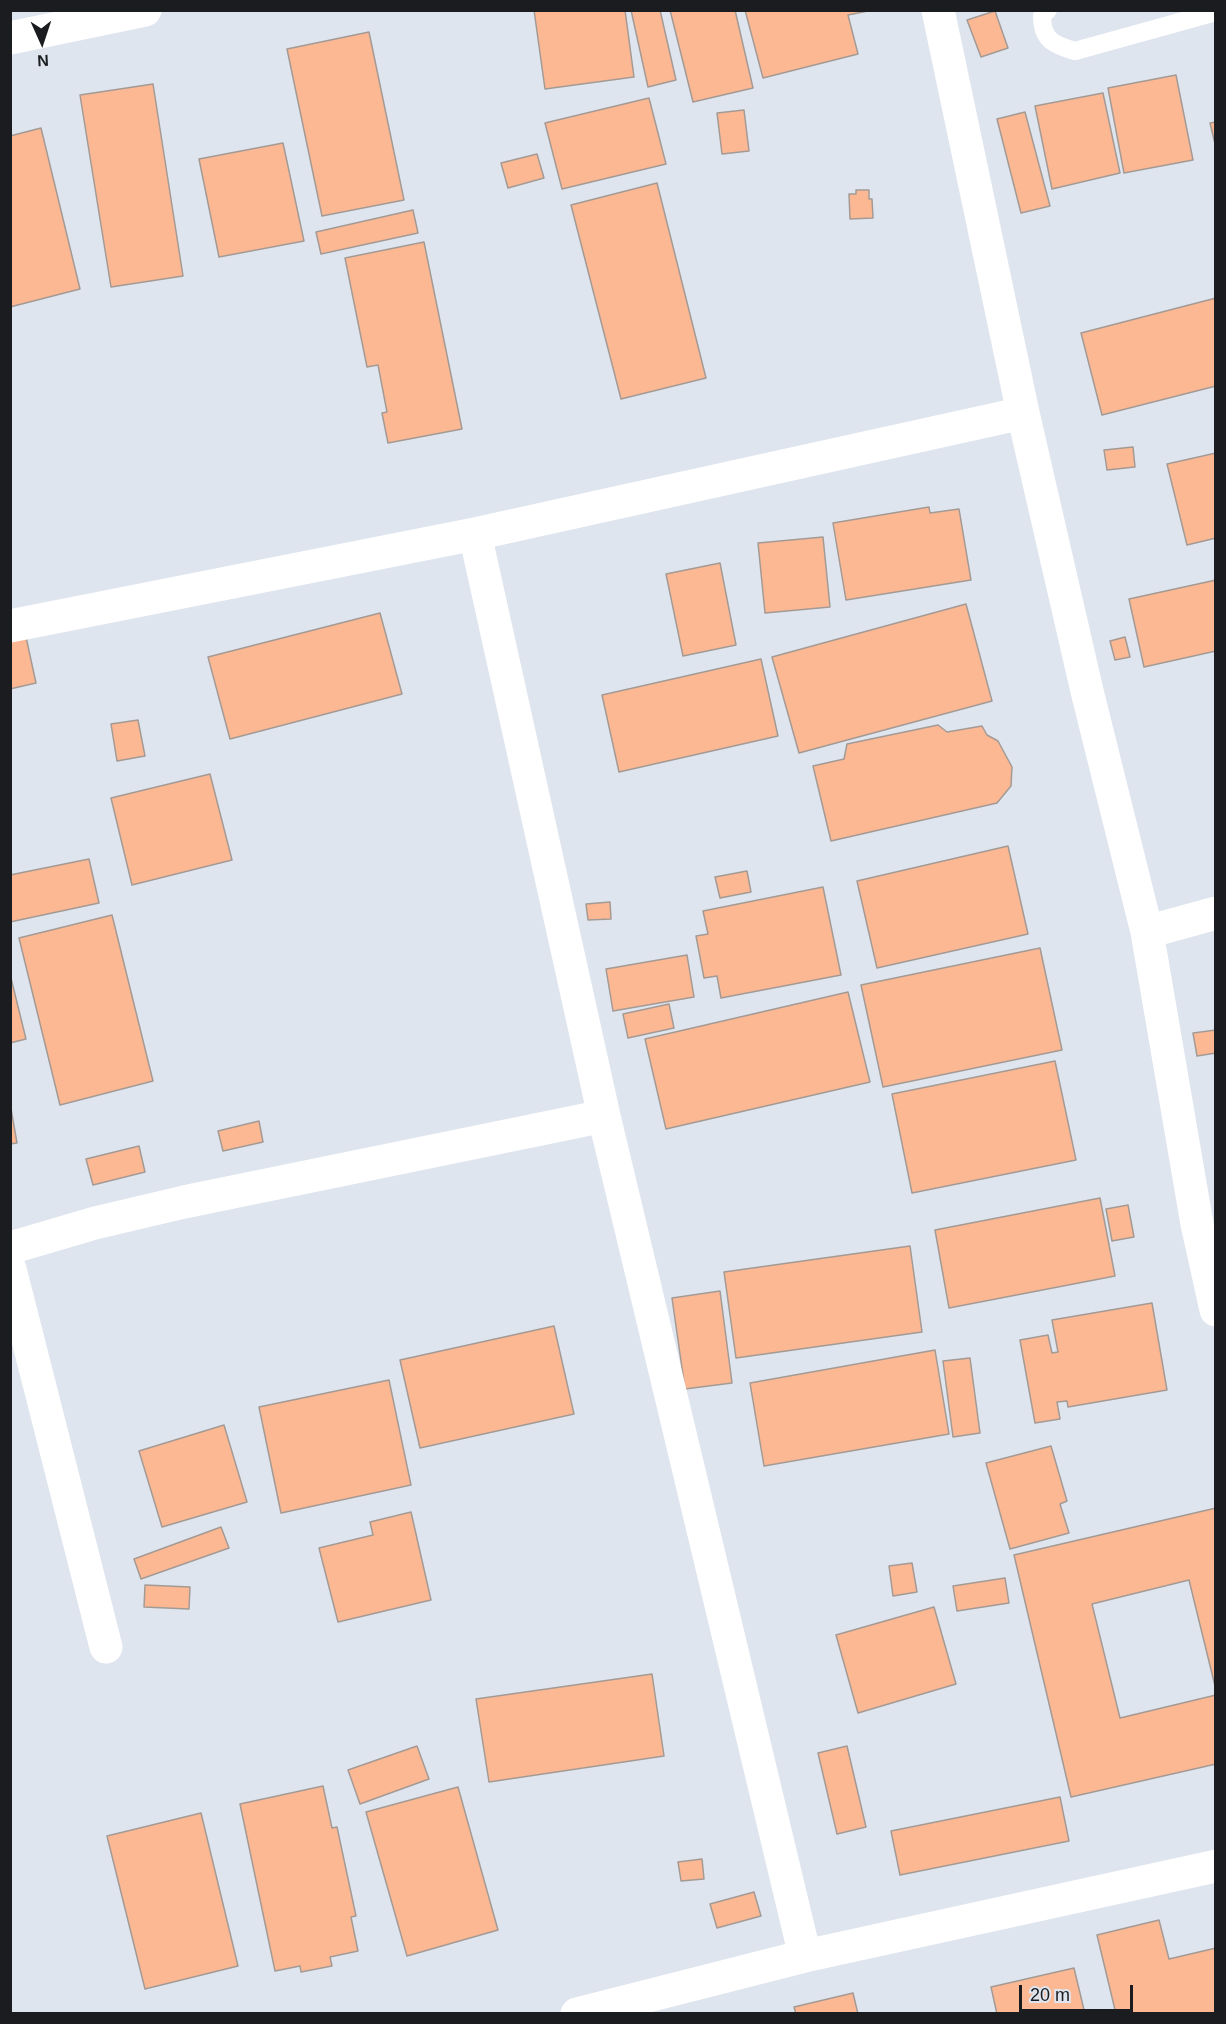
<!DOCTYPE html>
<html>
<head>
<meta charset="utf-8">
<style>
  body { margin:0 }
  #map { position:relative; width:1226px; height:2024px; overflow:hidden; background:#dfe5ee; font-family:Helvetica,sans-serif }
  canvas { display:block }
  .frame { position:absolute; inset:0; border:12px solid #1a1c1f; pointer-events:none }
  .north { position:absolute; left:12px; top:12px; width:60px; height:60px; -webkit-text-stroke:4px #dfe5ee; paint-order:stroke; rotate:177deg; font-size:16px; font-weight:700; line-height:24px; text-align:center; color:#1a1c1f }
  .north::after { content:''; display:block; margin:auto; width:21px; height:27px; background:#1a1c1f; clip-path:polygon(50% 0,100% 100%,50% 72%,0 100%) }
  .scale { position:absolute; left:1019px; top:1985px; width:114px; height:27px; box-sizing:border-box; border:3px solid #1a1c1f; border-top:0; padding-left:8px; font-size:18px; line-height:21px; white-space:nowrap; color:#1a1c1f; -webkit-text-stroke:4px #dfe5ee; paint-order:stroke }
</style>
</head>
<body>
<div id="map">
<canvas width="1226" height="2024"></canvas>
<div class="frame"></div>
<div class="north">N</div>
<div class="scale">20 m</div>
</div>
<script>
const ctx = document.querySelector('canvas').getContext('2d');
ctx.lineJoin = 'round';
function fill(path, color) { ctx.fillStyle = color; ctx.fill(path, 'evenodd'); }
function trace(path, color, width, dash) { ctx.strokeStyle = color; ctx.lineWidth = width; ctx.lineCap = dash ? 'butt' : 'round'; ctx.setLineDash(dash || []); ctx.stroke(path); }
const building = new Path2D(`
  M534 10H625L634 77 545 89Z
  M631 10H660L676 80 648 87Z
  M670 10H735L753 88 693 102Z
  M745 10H867L868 11 848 15 858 54 763 78Z
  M995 11 1008 48 981 57 967 20Z
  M369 32 404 200 322 216 287 49Z
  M1176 75 1193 160 1124 173 1108 88Z
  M153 84 183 276 111 287 80 95Z
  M1103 93 1120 173 1052 189 1035 106Z
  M649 98 666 164 562 189 545 123Z
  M744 110 749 151 722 154 717 113Z
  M1025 112 1050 206 1021 213 997 119Z
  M1216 122V148L1210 123Z
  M41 128 80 289 10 307V136Z
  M283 143 304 241 219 257 199 159Z
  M537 154 544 178 508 188 501 163Z
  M657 183 706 378 621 399 571 205Z
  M856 190H869V199H872L873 218 850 219 849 194H856Z
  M413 210 418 233 321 254 316 232Z
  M424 242 462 429 388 443 382 413 387 412 378 365 367 367 345 258Z
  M1216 298V386L1102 415 1081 333Z
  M1133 447 1135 467 1107 470 1104 450Z
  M1216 453V538L1187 545 1167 464Z
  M929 507 930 513 959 509 971 580 846 600 833 523Z
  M823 537 830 607 765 613 758 543Z
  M720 563 736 645 683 656 666 574Z
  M1216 580V651L1144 667 1129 599Z
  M966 604 992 701 799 753 772 657Z
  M380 613 402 694 230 739 208 657Z
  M26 637 36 683 10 689V641Z
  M1125 637 1130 657 1115 660 1110 641Z
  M761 659 778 736 619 772 602 695Z
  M138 720 145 756 117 761 111 724Z
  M938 725 947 732 982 726 987 735 998 741 1012 767 1011 786 997 803 831 841 813 766 844 759 847 744Z
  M210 774 232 860 132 885 111 798Z
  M1008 846 1028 934 877 968 857 881Z
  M89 859 99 903 10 922V875Z
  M747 871 751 892 720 898 715 877Z
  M823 887 841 975 721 998 717 976 704 978 696 936 708 934 703 911Z
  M610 902 611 919 588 920 586 904Z
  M112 915 153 1081 60 1105 19 938Z
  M1040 948 1062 1050 883 1087 861 985Z
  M687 955 694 997 613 1011 606 969Z
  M10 974 26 1039 10 1043Z
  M848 992 870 1082 666 1129 645 1039Z
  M669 1004 674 1028 628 1038 623 1014Z
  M1216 1030V1053L1197 1056 1193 1033Z
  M1055 1061 1076 1160 912 1193 892 1094Z
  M10 1103 17 1143 10 1144Z
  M259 1121 263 1142 223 1151 218 1131Z
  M139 1146 145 1172 93 1185 86 1159Z
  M1100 1198 1115 1276 949 1308 935 1230Z
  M1128 1205 1134 1237 1112 1241 1106 1209Z
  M910 1246 922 1332 736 1358 724 1272Z
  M720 1291 732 1383 685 1389 672 1298Z
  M1152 1303 1167 1390 1068 1407 1067 1401 1057 1402 1060 1419 1035 1423 1020 1340 1048 1335 1052 1353 1058 1352 1052 1320Z
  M554 1326 574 1414 420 1448 400 1360Z
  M935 1350 949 1434 764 1466 750 1383Z
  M970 1358 980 1433 953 1437 943 1361Z
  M389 1380 411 1485 281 1513 259 1407Z
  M224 1425 247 1502 162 1527 139 1451Z
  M1051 1446 1067 1501 1060 1504 1069 1533 1010 1549 986 1463Z
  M1216 1508V1690L1189 1580 1092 1604 1120 1718 1216 1695V1764L1071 1797 1014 1555Z
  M411 1512 431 1600 338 1622 319 1548 373 1535 370 1522Z
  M221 1527 229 1548 141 1579 134 1559Z
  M912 1563 917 1592 893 1596 889 1566Z
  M1005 1578 1009 1603 957 1611 953 1586Z
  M145 1585 190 1587 189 1609 144 1607Z
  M934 1607 956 1684 858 1713 836 1635Z
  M652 1674 664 1756 489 1782 476 1699Z
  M417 1746 429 1779 360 1804 348 1770Z
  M847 1746 866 1827 837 1834 818 1753Z
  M323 1786 332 1828 337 1827 356 1916 351 1917 358 1951 330 1957 332 1966 301 1972 300 1966 275 1971 240 1804Z
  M458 1787 498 1930 407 1956 366 1812Z
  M1060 1797 1069 1841 900 1875 891 1831Z
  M201 1813 238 1966 145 1989 107 1836Z
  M702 1859 704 1879 681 1881 678 1862Z
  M754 1892 761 1916 717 1928 710 1904Z
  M1159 1920 1169 1959 1216 1948V2014H1116L1097 1935Z
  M1074 1968 1085 2014H997L991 1987Z
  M853 1993 858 2014H796L794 2007Z`);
const service = new Path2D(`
  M1048 10 1042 16C1042 40 1054 45 1075 51L1216 12`);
const minor = new Path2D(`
  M938 10 1023 413 1087 691 1147 932 1197 1224 1216 1310
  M10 38 145 10
  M475 534 604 1116 805 1956
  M10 626 475 534 1023 413
  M1147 932 1216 913
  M10 1248 95 1223 184 1202 604 1116
  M10 1269 106 1647
  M577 2014 805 1956 1216 1866`);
fill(building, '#fcb893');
trace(building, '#a49a95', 1.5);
trace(service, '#fff', 18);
trace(minor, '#fff', 33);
</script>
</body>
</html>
